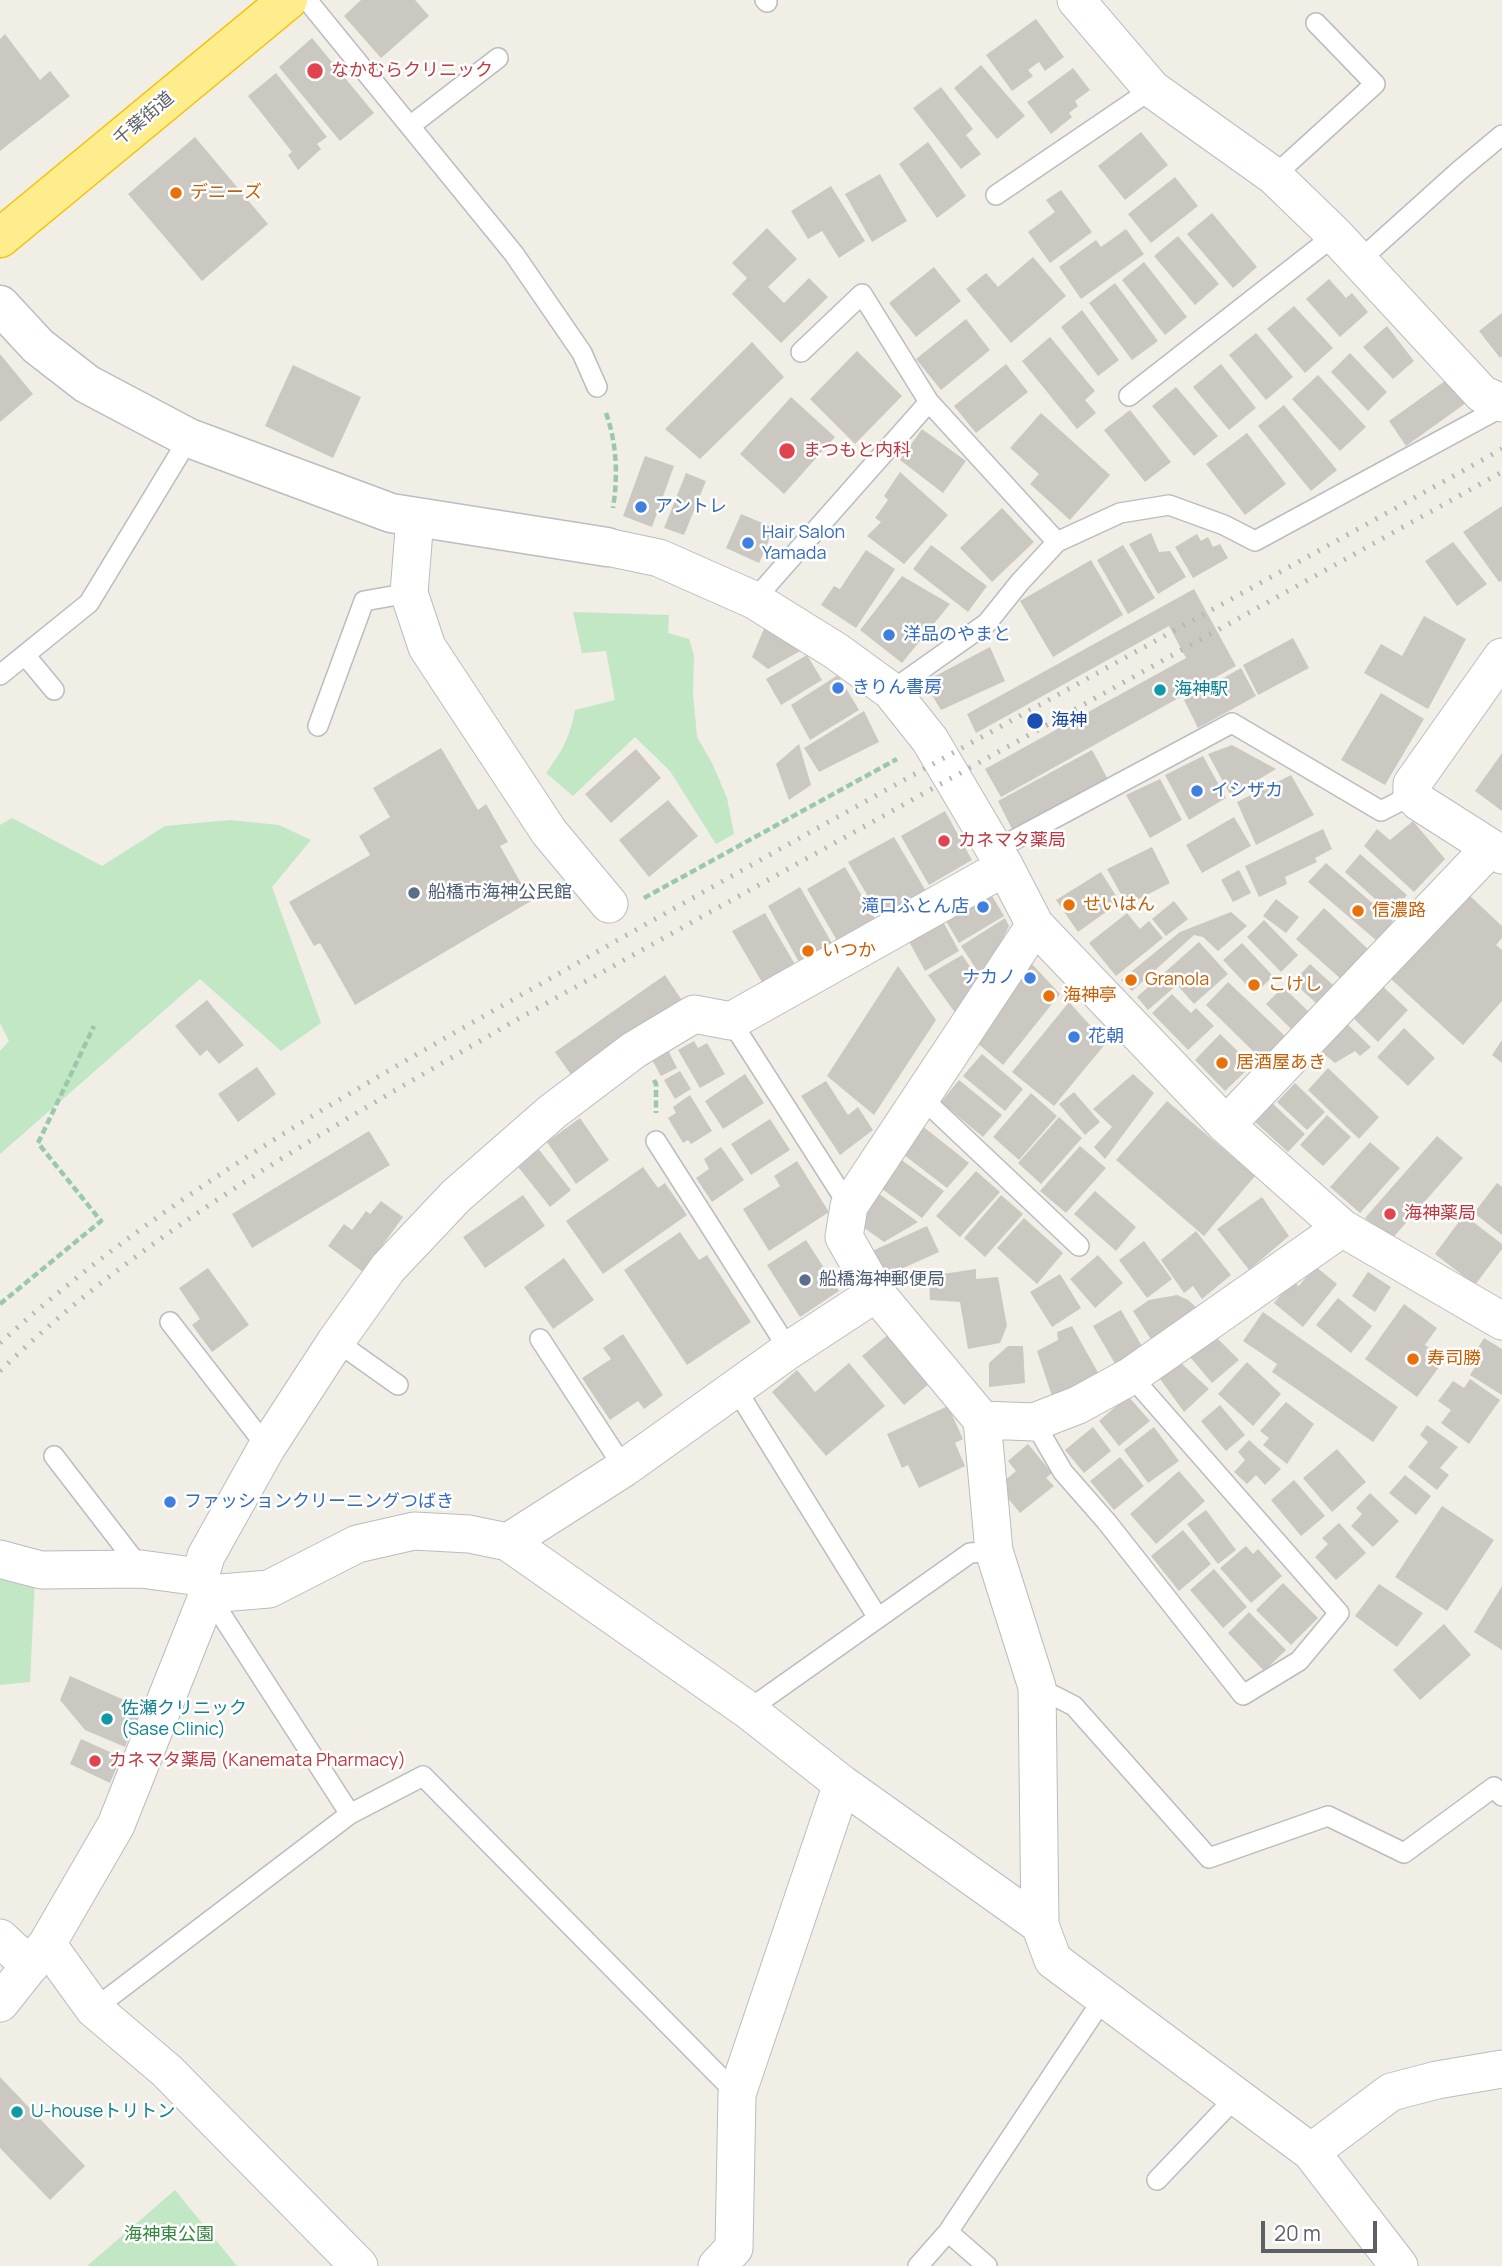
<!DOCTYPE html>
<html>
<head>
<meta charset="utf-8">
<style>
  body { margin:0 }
  #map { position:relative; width:1502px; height:2266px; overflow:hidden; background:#f0eee5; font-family:Manrope,sans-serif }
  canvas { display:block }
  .scale { position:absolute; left:1261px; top:2221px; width:116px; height:32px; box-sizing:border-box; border:4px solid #5d6066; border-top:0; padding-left:9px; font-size:21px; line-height:24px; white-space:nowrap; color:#5d6066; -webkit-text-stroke:5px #fff; paint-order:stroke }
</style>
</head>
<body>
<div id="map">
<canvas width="1502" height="2266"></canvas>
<div class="scale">20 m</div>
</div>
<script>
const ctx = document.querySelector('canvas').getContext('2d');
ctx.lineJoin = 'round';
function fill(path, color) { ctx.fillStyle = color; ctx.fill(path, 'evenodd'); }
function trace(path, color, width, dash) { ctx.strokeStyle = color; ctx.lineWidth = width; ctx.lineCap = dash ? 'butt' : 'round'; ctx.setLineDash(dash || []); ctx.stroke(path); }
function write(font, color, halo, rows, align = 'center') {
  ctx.font = font + ' Manrope,"Noto Sans JP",sans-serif'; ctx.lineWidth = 5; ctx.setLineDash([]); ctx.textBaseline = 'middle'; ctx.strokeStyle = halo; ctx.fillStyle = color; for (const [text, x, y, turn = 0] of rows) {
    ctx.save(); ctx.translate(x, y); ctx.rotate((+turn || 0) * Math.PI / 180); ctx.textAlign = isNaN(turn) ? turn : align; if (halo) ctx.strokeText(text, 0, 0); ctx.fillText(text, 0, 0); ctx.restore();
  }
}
const green = new Path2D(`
  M573 612 669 615 668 633 689 639 694 655 693 693 697 737 712 763 727 798 734 834 716 844 670 771 635 737 573 796 546 773C563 750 570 737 575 710L615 700 606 651 582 653Z
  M12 818 102 866 165 826 230 820 279 825 311 840 272 887 321 1023 281 1051 200 979 0 1154V1051L9 1041 0 1023V825Z
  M0 1567 35 1578 30 1682 0 1685Z
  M175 2190 237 2266H87Z`);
const building = new Path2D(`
  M361 0H415L429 16 381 58 344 16Z
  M1036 19 1064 57 1045 71 1039 62 1028 70 1033 76 1012 91 986 55Z
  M5 34 40 80 50 71 70 96 0 151V39Z
  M312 38 374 113 340 141 279 67Z
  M981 65 1025 116 997 139 954 88Z
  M1073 68 1090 90 1075 101 1078 106 1069 113 1072 117 1051 134 1027 102Z
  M276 73 327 137 317 144 321 149 298 170 288 155 292 152 248 96Z
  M941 87 973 129 966 135 981 154 961 169 913 108Z
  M1141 132 1168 165 1125 200 1098 166Z
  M195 137 268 224 202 281 128 194Z
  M928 142 966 196 937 218 899 164Z
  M880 174 907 221 872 242 845 194Z
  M1175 177 1198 206 1151 243 1128 214Z
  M831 186 865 241 839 258 822 231 808 239 791 211Z
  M1061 190 1092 232 1050 263 1028 232 1055 212 1046 200Z
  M1212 213 1257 267 1233 288 1187 234Z
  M767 228 797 259 768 287 784 303 809 278 828 297 781 343 732 294 747 278 732 263Z
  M1126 229 1144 254 1081 299 1059 267 1096 240 1101 247Z
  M1178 236 1219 284 1195 305 1154 256Z
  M1033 257 1066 296 1011 343 966 289 986 273 998 287Z
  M1144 262 1187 317 1165 335 1122 280Z
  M934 267 961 301 916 337 889 303Z
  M1329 279 1346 298 1352 293 1368 312 1340 337 1306 299Z
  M1115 283 1158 341 1132 360 1089 303Z
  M1294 306 1333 348 1305 373 1267 329Z
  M1082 310 1119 360 1098 376 1061 327Z
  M1502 313V356L1500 358 1479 331Z
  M966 319 990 350 941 390 916 359Z
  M1387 326 1414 361 1393 379 1363 347Z
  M1256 333 1293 377 1266 400 1229 355Z
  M1050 337 1095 391 1085 400 1096 413 1077 429 1022 361Z
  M752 342 784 377 700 459 665 429Z
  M857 351 902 396 855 444 810 399Z
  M1350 353 1387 392 1368 411 1331 372Z
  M0 354 33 394 0 422Z
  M1006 364 1028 392 976 433 954 406Z
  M1221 364 1256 408 1229 430 1193 387Z
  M293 365 361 397 333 458 265 426Z
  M1318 375 1366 427 1340 451 1292 399Z
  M1449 378 1466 403 1406 446 1389 421Z
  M1176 387 1218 436 1194 456 1152 406Z
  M791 397 835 437 784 494 740 454Z
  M1284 405 1337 470 1311 491 1258 426Z
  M1130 410 1171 462 1145 482 1104 430Z
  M1041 413 1110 475 1070 520 1030 484 1039 474 1010 448Z
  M922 429 966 461 943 493 900 460Z
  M1247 433 1286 484 1245 515 1206 464Z
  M645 456 674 466 652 527 623 516Z
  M900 472 948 515 904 564 867 536 881 522 875 518 888 500 884 496Z
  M686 473 706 481 684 535 664 528Z
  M1502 506V581L1499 582 1463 532Z
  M1002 508 1034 542 992 582 960 548Z
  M741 514 774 528 759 563 726 548Z
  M1151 533 1159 552 1170 551 1186 577 1158 594 1129 544Z
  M1197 534 1201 541 1208 537 1213 547 1220 544 1228 558 1193 578 1175 547Z
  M1453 542 1487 584 1457 606 1425 561Z
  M931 545 987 586 968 612 913 569Z
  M1123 545 1155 598 1128 614 1097 560Z
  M866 550 895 569 856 628 821 605 834 586 840 589Z
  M1091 560 1123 615 1053 657 1020 601Z
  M902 576 950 604 902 663 860 630Z
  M1194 589 1236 666 1001 797 985 769 1186 658 1169 626 976 733 967 714Z
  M1424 616 1466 639 1428 709 1364 673 1381 644 1402 656Z
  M766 624 802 650 768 669 752 657Z
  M1293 638 1309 668 1258 695 1243 665Z
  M990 647 1005 681 941 710 924 682Z
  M807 655 822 680 781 705 766 679Z
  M1241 668 1256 696 1198 728 1184 700Z
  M838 675 859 710 810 740 791 705Z
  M1381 693 1424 719 1385 785 1341 760Z
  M864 711 879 742 819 772 804 748Z
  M799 744 811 785 789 800 776 764Z
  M1232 745 1276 769 1231 796 1208 754Z
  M441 748 478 810 486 804 508 842 500 846 531 901 355 1005 320 943 314 946 289 902 370 855 359 836 390 817 373 788Z
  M636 749 661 778 611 823 585 794Z
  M1092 750 1110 783 1015 835 998 801Z
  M1502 753V811L1475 791Z
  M1203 756 1226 798 1189 820 1165 775Z
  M1291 775 1314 815 1256 845 1237 802Z
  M1160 779 1182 820 1150 838 1126 795Z
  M668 800 698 836 649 877 619 840Z
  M945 811 972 860 929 885 901 836Z
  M1234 817 1251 846 1202 873 1186 845Z
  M1413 821 1445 859 1414 892 1364 846 1377 829 1390 840Z
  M1323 829 1332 849 1315 858 1317 862 1285 877 1287 884 1259 897 1245 866Z
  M894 837 927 893 881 919 848 862Z
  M1152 847 1170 883 1127 905 1107 869Z
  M1360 854 1407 895 1392 914 1345 872Z
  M1326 863 1393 921 1377 941 1308 882Z
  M845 867 877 922 839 944 807 889Z
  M1239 870 1251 893 1233 902 1221 880Z
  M1101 872 1120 902 1078 932 1056 900Z
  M800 887 833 945 800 964 768 906Z
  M988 889 1004 916 959 943 943 916Z
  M1468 894 1502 926V938L1496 945 1502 950V1001L1463 1045 1391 979Z
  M1276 899 1299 917 1286 933 1263 916Z
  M1174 901 1188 919 1166 936 1152 919Z
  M1324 908 1369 950 1342 980 1296 939Z
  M1231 912 1247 926 1218 951 1203 937 1194 935 1132 991 1121 980 1180 932Z
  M765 913 796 966 763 984 732 931Z
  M1127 913 1140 929 1149 921 1163 938 1116 976 1089 943Z
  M940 916 959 951 925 971 906 936Z
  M1005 918 1009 926 983 979 961 946Z
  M1264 920 1298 955 1281 972 1247 937Z
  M1199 942 1228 974 1194 1004 1177 985 1148 1010 1137 997Z
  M1242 943 1273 976 1255 994 1223 960Z
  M962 955 982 984 961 1021 928 975Z
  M1031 963 1060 994 1003 1065 975 1041Z
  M1310 964 1333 985 1316 1003 1293 982Z
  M898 966 936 1020 874 1115 827 1076Z
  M665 975 681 999 572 1076 555 1052Z
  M1376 980 1408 1010 1378 1042 1346 1011Z
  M1228 982 1285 1036 1262 1060 1206 1005Z
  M1283 987 1310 1013 1293 1031 1266 1004Z
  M1172 994 1191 1013 1196 1008 1214 1026 1188 1050 1152 1013Z
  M207 1000 244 1045 219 1064 207 1050 200 1056 175 1026Z
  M1069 1002 1106 1043 1054 1106 1012 1072Z
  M1340 1017 1371 1047 1360 1056 1355 1051 1335 1063 1312 1044Z
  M1404 1028 1435 1058 1408 1086 1377 1057Z
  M1220 1034 1252 1065 1225 1091 1195 1060Z
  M1502 1040V1063L1492 1055Z
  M694 1041 698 1048 707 1043 725 1074 700 1088 678 1050Z
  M668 1050 677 1068 661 1076 651 1058Z
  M982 1054 1023 1089 1005 1111 963 1076Z
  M257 1067 276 1094 238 1122 218 1094Z
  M1328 1068 1379 1117 1359 1139 1308 1090Z
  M680 1071 691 1089 675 1099 664 1080Z
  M745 1074 764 1103 723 1129 705 1101Z
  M1133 1074 1154 1093 1105 1159 1094 1147 1112 1127 1093 1109Z
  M959 1080 1002 1115 983 1137 941 1102Z
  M826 1081 848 1115 858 1107 873 1130 840 1155 801 1096Z
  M1295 1083 1325 1112 1307 1130 1277 1102Z
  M1074 1092 1100 1122 1085 1135 1059 1104Z
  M1031 1093 1057 1116 1019 1160 993 1137Z
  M690 1095 712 1131 691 1144 688 1140 683 1143 668 1118 676 1113 673 1107Z
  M1167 1101 1255 1176 1204 1236 1116 1160Z
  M1272 1103 1305 1134 1288 1152 1255 1122Z
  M1327 1115 1351 1137 1323 1166 1300 1145Z
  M1059 1117 1082 1138 1041 1184 1018 1163Z
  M580 1118 609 1160 576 1184 547 1142Z
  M770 1119 790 1150 751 1175 731 1144Z
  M921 1125 969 1163 947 1188 904 1155Z
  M369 1131 390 1165 252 1248 232 1214Z
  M1437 1136 1463 1158 1390 1241 1365 1218Z
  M1370 1142 1400 1168 1360 1213 1330 1187Z
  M536 1146 571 1190 550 1207 515 1163Z
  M1080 1146 1106 1168 1066 1213 1040 1191Z
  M721 1147 744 1180 712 1202 696 1178 709 1169 704 1159Z
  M899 1158 944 1191 922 1218 882 1189Z
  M797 1161 829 1212 769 1251 743 1209 780 1186 774 1176Z
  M643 1167 658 1188 665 1183 687 1215 603 1274 566 1221Z
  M976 1171 1000 1192 960 1237 936 1216Z
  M1497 1183 1502 1187V1235L1474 1213Z
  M1095 1191 1136 1227 1116 1251 1074 1214Z
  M878 1193 918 1222 884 1242 859 1224Z
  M523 1195 545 1226 485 1268 463 1237Z
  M1001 1195 1023 1214 985 1257 964 1238Z
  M1262 1197 1289 1236 1249 1270 1217 1229Z
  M381 1201 403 1217 363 1272 328 1246 344 1224 352 1230 366 1211 370 1214Z
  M1464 1215 1502 1244V1249L1475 1285 1435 1254Z
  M1024 1218 1063 1253 1037 1284 997 1248Z
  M927 1226 939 1252 881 1278 870 1252Z
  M1196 1231 1231 1275 1202 1299 1193 1286 1184 1293 1161 1260Z
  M680 1232 699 1260 707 1255 751 1322 687 1365 624 1270Z
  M806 1240 839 1291 800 1317 767 1265Z
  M1144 1241 1172 1279 1147 1298 1119 1260Z
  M1098 1255 1123 1283 1095 1308 1070 1279Z
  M564 1258 594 1300 553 1329 524 1287Z
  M1315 1266 1337 1284 1303 1327 1274 1303 1292 1281 1299 1286Z
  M208 1268 249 1325 212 1352 192 1325 200 1319 179 1288Z
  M976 1269V1279L998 1277 1007 1326 1000 1343 968 1349 960 1302 930 1300 929 1276Z
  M1368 1272 1391 1287 1375 1312 1352 1296Z
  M1060 1274 1081 1308 1052 1327 1030 1292Z
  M1177 1295 1188 1300 1198 1309 1152 1341 1133 1311 1149 1300Z
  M1338 1298 1372 1326 1351 1353 1316 1325Z
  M1404 1304 1437 1328 1425 1345 1445 1359 1417 1397 1365 1359Z
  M1121 1310 1143 1348 1117 1367 1093 1326Z
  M1263 1312 1398 1407 1373 1442 1272 1372 1277 1364 1243 1341Z
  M1072 1326 1100 1376 1053 1399 1037 1351 1058 1340 1057 1332Z
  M623 1334 663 1395 644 1409 638 1401 610 1420 582 1378 611 1359 603 1348Z
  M889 1334 930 1383 904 1405 862 1356Z
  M1215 1336 1239 1360 1212 1383 1190 1357Z
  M1484 1338 1502 1349V1395L1470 1375 1477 1364 1471 1359Z
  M1008 1346H1023L1025 1383 989 1387V1363Z
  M1247 1362 1281 1394 1253 1426 1218 1394Z
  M849 1363 885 1406 826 1456 772 1392 797 1370 815 1392Z
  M1181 1363 1209 1389 1184 1412 1158 1376Z
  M1470 1379 1500 1400 1469 1444 1441 1423 1451 1410 1438 1401 1453 1381 1464 1388Z
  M1128 1396 1150 1421 1119 1446 1099 1421Z
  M1286 1402 1314 1424 1287 1464 1263 1445 1269 1438 1260 1431Z
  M1220 1405 1245 1435 1226 1451 1201 1421Z
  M948 1406 963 1439 955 1443 965 1466 919 1488 908 1465 902 1468 887 1434Z
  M1427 1425 1458 1447 1440 1468 1449 1475 1437 1490 1408 1467 1428 1442 1420 1435Z
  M1093 1427 1111 1451 1084 1473 1065 1450Z
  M1154 1427 1179 1461 1148 1483 1124 1450Z
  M1249 1440 1281 1469 1265 1485 1256 1475 1247 1484 1234 1472 1245 1460 1238 1452Z
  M1028 1444 1052 1473 1046 1478 1054 1486 1020 1513 1003 1492 1008 1488 1003 1482 1016 1471 1008 1461Z
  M1337 1449 1366 1482 1332 1512 1303 1478Z
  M1120 1457 1144 1486 1114 1510 1090 1481Z
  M1179 1471 1205 1501 1156 1544 1130 1514Z
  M1405 1475 1431 1496 1416 1515 1389 1493Z
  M1294 1480 1325 1516 1301 1536 1271 1500Z
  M1370 1493 1399 1521 1373 1547 1351 1526 1362 1514 1356 1508Z
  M1442 1506 1494 1540 1447 1611 1395 1577Z
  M1206 1510 1236 1550 1218 1564 1187 1524Z
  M1339 1523 1366 1553 1336 1580 1315 1557 1328 1544 1322 1538Z
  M1183 1530 1211 1564 1179 1591 1151 1556Z
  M1246 1546 1253 1554 1258 1549 1282 1576 1251 1603 1220 1568Z
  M1214 1569 1247 1607 1223 1628 1190 1590Z
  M1283 1583 1318 1618 1291 1645 1256 1610Z
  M1379 1584 1423 1613 1397 1647 1355 1616Z
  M1502 1586V1650L1474 1632Z
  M1249 1612 1286 1650 1264 1671 1228 1633Z
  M1444 1624 1471 1655 1420 1700 1393 1670Z
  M70 1676 142 1708 125 1747 85 1730 60 1700Z
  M81 1739 121 1757 110 1783 70 1764Z
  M0 2077 85 2166 50 2200 0 2148Z`);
const path = new Path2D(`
  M606 413C617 444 618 476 613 508
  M644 898 897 759
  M654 1080 656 1084V1113
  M0 1304 101 1221 38 1143 94 1026`);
const lane = new Path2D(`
  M307 0 514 254 582 353 597 387
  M765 0 767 2
  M410 126 498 58
  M1274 176 1375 84 1316 23
  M996 195 1152 89
  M1360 260 1460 170 1502 135
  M801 352 862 294 929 402 1057 542
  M1129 396 1335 235
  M754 600 929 402
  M25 655 54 690
  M0 675 89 603 189 438
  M891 691 987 623 1020 582 1057 542 1120 513 1169 505 1224 525 1255 541 1502 407
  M318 726 364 601 409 593
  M995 850 1232 723 1381 811 1412 795
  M731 1021 849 1206
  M921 1097 1079 1246
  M656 1141 789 1350
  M170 1322 267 1447
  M540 1339 624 1468
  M336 1341 398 1385
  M736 1389 878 1618
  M1034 1422 1063 1472 1106 1521 1243 1695 1299 1661 1339 1613 1131 1376
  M54 1456 141 1569
  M208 1594 350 1814
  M1037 1687 1074 1706 1209 1858 1328 1816 1404 1853 1494 1787 1502 1796
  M748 1710 970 1553 994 1551
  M94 2009 350 1814 423 1776 737 2094
  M1157 2180 1237 2096
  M948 2232 987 2266
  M918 2266 948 2232 1105 1996`);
const street = new Path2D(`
  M1076 0 1152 89 1274 176 1335 235 1482 394 1502 403
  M415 518 409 593 427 647 549 832 609 904
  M607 547 659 558 754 600 836 651 891 691 930 740 1005 867 1035 925 1226 1125 1342 1228 1502 1321
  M1502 657 1412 784V795L1419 802 1502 855
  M1035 925 849 1206 844 1237 876 1293 982 1420 1034 1422 1078 1405 1131 1376 1342 1228
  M1226 1125 1490 848
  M982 1420 994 1551 1037 1687 1040 1925
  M508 1542 624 1468 789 1350 876 1293
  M0 1559 41 1570 141 1569 200 1577
  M208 1594 269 1589 357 1544 414 1531 469 1534 508 1542 748 1710 842 1784 1040 1925 1053 1960 1311 2152 1399 2266
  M0 1938 30 1966
  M47 1944 94 2009 167 2071 359 2266
  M0 2003 47 1944 116 1825 208 1594 200 1577 206 1556 267 1447 336 1341 388 1268 456 1196 552 1112 634 1050 694 1014 731 1021 1005 867
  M1311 2152 1391 2092 1437 2080 1502 2069
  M717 2266 734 2248 737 2094 842 1784`);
const secondary = new Path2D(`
  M0 305 38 346 87 384 189 438 391 513 607 547`);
const highway = new Path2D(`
  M0 238 288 0`);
const rail = new Path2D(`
  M0 1343C178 1181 394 1068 602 949 901 780 1202 616 1502 449
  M0 1371C149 1226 337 1125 516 1020L1502 472`);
const markers = [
  [315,71,9,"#e0444e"],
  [176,193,7,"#e8710a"],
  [787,451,9,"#e0444e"],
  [641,507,7,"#3f7fe0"],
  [748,543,7,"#3f7fe0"],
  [889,635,7,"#3f7fe0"],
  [838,688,7,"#3f7fe0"],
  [1160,690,7,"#0f9aa8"],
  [1035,721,9,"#1a4fb4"],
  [1197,791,7,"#3f7fe0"],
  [944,841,7,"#e0444e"],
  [414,893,7,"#5c6f8a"],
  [1069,905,7,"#e8710a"],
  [983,907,7,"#3f7fe0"],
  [1358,911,7,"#e8710a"],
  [808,951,7,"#e8710a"],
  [1030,978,7,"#3f7fe0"],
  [1131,980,7,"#e8710a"],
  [1254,985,7,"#e8710a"],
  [1049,996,7,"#e8710a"],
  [1074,1037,7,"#3f7fe0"],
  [1222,1063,7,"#e8710a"],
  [1390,1214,7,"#e0444e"],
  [805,1280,7,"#5c6f8a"],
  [1413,1359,7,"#e8710a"],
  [170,1502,7,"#3f7fe0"],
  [107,1719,7,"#0f9aa8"],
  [95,1761,7,"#e0444e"],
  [17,2112,7,"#0f9aa8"]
];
const healthNames = [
  ["なかむらクリニック",331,71],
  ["まつもと内科",803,451],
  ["カネマタ薬局",958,841],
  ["海神薬局",1404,1214],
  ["カネマタ薬局 (Kanemata Pharmacy)",109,1761]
];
const streetNames = [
  ["千葉街道",144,119,-40]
];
const foodNames = [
  ["デニーズ",190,193],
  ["せいはん",1083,905],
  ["信濃路",1372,911],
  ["いつか",822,951],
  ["Granola",1145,980],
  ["こけし",1268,985],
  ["海神亭",1063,996],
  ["居酒屋あき",1236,1063],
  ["寿司勝",1427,1359]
];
const shopNames = [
  ["アントレ",655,507],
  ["Hair Salon",762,533],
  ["Yamada",762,554],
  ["洋品のやまと",903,635],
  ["きりん書房",852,688],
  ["イシザカ",1211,791],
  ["滝口ふとん店",969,907,"right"],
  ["ナカノ",1016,978,"right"],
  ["花朝",1088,1037],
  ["ファッションクリーニングつばき",184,1502]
];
const cultureNames = [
  ["海神駅",1174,690],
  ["佐瀬クリニック",121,1709],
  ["(Sase Clinic)",121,1730],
  ["U-houseトリトン",31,2112]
];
const transitNames = [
  ["海神",1051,721]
];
const serviceNames = [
  ["船橋市海神公民館",428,893],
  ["船橋海神郵便局",819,1280]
];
const parkNames = [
  ["海神東公園",169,2235]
];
fill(green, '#c1e7c5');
fill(building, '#cbc8c2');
trace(lane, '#babcc1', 22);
trace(street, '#babcc1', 39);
trace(secondary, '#bbbdc3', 41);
trace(highway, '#f5c100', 41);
trace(path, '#9ac8ad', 4.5, [7, 3.5]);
trace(lane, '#fff', 19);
trace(street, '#fff', 37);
trace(secondary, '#fff', 38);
trace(highway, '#feed8d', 38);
trace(rail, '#b6b7b7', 5, [2, 9]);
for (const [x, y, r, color] of markers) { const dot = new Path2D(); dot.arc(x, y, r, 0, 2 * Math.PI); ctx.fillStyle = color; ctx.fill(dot); trace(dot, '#fff', 2.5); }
write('18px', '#be3a42', '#fff', healthNames, 'left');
write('18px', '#5d6066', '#fff', streetNames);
write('18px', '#c56008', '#fff', foodNames, 'left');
write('18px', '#366cbe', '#fff', shopNames, 'left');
write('18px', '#0d838f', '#fff', cultureNames, 'left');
write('18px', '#164399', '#fff', transitNames, 'left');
write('18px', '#4e5e75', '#fff', serviceNames, 'left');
write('18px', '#348640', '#fff', parkNames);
</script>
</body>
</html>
